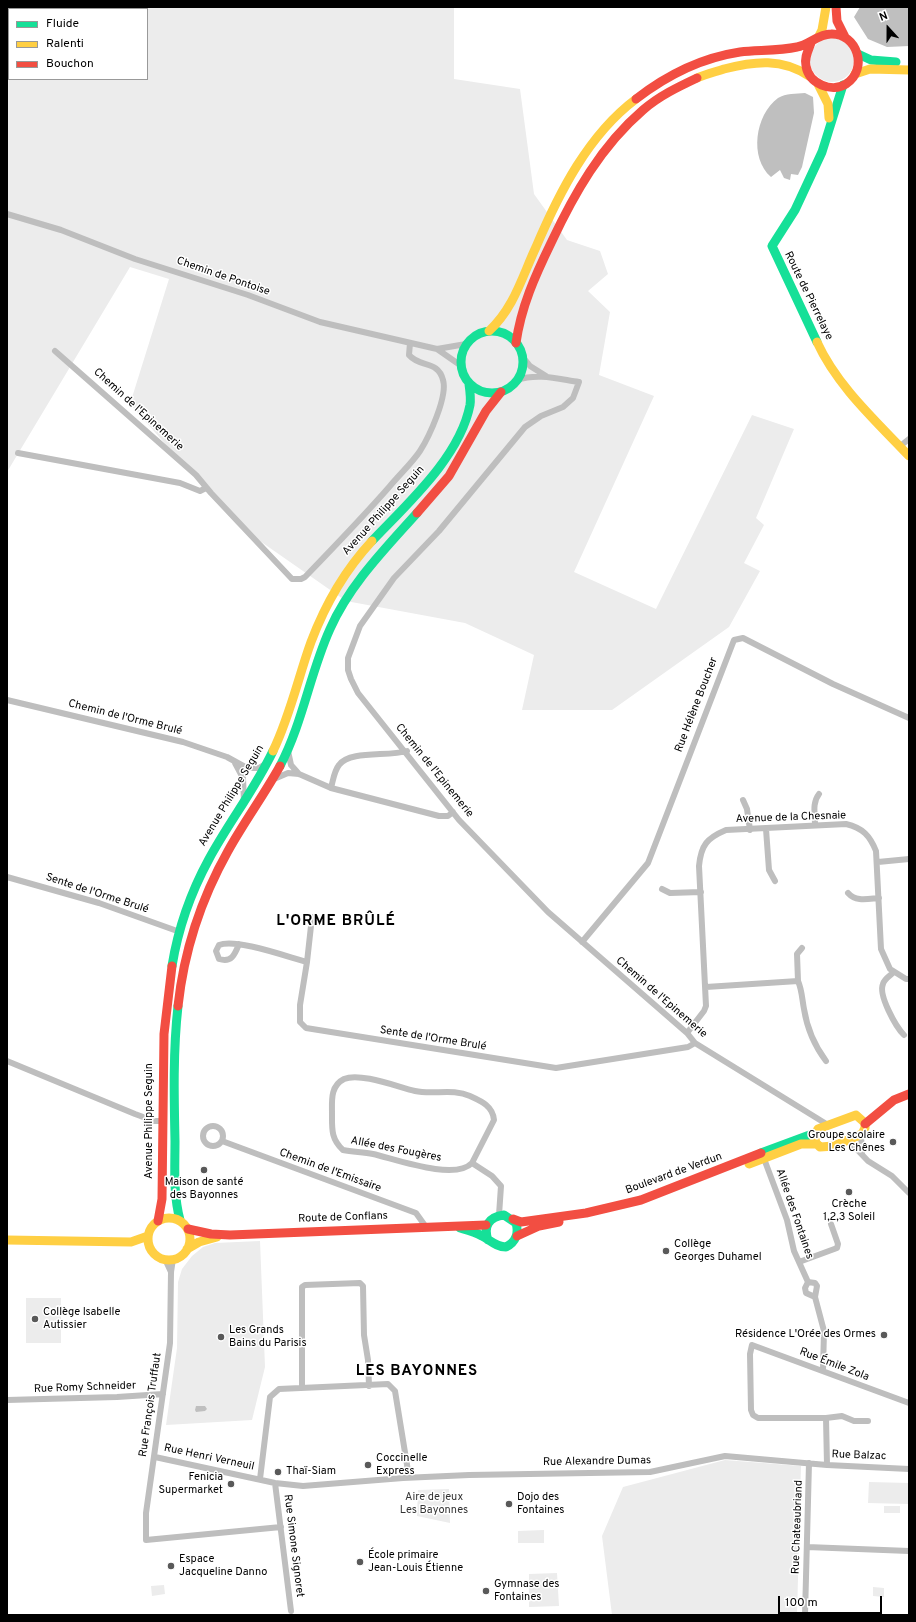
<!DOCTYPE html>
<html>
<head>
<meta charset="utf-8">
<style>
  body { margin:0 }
  #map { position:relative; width:916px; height:1622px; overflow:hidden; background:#fff; font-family:Overpass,sans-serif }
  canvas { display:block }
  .frame { position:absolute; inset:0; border:8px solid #000; pointer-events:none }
  .legend { position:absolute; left:8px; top:8px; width:140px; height:72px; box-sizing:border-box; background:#fff; border:1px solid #999; margin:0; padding:5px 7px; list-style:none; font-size:12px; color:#000 }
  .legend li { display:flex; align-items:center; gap:8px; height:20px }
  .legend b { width:20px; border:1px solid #999 }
  .north { position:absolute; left:868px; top:8px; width:40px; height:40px; -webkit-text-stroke:3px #fff; paint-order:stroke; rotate:339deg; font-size:11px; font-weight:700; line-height:16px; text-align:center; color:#000 }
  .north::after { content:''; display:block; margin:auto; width:14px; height:18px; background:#000; clip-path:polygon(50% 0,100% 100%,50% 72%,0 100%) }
  .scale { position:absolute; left:778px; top:1596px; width:104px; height:18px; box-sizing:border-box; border:2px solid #000; border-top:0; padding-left:5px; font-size:12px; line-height:14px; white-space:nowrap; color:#000; -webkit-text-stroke:3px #fff; paint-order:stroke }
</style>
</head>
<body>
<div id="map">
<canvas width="916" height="1622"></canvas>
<div class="frame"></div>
<ul class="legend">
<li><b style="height:5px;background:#16e098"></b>Fluide</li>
<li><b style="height:5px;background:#ffcf43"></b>Ralenti</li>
<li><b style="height:5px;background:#f24e42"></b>Bouchon</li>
</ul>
<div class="north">N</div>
<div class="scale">100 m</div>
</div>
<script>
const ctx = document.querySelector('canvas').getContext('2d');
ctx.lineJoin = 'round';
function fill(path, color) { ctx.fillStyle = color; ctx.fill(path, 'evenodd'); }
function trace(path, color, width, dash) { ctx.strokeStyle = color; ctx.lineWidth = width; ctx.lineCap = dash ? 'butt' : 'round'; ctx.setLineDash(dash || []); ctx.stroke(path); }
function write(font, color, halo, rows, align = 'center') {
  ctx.font = font + ' Overpass,sans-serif'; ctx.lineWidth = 3; ctx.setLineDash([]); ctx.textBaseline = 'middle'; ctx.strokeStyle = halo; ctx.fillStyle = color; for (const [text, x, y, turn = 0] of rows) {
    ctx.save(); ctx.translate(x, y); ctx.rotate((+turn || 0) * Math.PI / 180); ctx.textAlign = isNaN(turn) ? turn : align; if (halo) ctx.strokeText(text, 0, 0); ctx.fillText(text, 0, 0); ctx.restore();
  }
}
const green = new Path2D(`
  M7 7H454V79L520 89 534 194 567 240 600 251 608 274 588 291 610 312 599 375 654 396 574 572 656 609 752 415 794 429 756 518 764 525 744 563 760 571 729 627 612 710H522L534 655 465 623 346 601 237 525 130 404 169 279 130 267 7 472ZM9 9H147V79H9Z
  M810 60a22 22 0 1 1 44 0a22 22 0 1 1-44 0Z
  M260 1241 265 1367 252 1420 166 1425 177 1348 178 1282 182 1269 192 1256 203 1247 215 1243Z
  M26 1298H61V1343H26Z
  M725 1460 801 1466 797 1615H612L602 1536 623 1487Z
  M869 1482 909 1483V1504L868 1503Z
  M449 1489 450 1523 417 1516 418 1490Z
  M884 1506H900V1513H884Z
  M544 1530V1543H518V1531Z
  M557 1573 559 1606 529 1607V1574Z
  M164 1585 165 1594 152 1596 151 1586Z
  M873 1587 884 1588V1597L873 1596Z`);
const water = new Path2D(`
  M860 7H909V46L887 47 868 39 854 17Z
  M805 93 813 97 814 113 802 167 798 175 791 174 790 180 784 178 780 170 771 177C749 158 755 115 778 98 786 93 796 94 805 93Z
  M196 1406H205L207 1409 205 1411 196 1412 195 1410Z`);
const street = new Path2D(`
  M7 214 61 230 135 259 248 295 320 322 437 349 460 365
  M437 349 466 344
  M55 351 196 475 211 493 292 579H301L305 577C334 547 363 517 390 486 400 474 412 463 420 451 429 437 448 396 443 380 438 360 420 368 409 355L410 343
  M522 356 530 366 546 376
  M517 380C538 373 558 379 579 382L573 398 563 407 541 416 525 427 439 531 394 578 360 626 348 658V670L351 679 358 693 459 820 548 912 687 1033 695 1043 828 1125
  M899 447 909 439
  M18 453 180 483 200 491 206 488
  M7 700 183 742 227 757 247 768H259L267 763
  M288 751 291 765 299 774
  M235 763 243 778 244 801
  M274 779 288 773 299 774 331 788 439 816H448L453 812
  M331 788C333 781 334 771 339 765 350 750 388 757 407 751
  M743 800 747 809 750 830
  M815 825C815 814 812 803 819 794
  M766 829 769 870 775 881
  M878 862 909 859
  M7 877 99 903 180 932
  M662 889 670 893 701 892
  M848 893C856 902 867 899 879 898
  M582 942 648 863 734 640 743 638 833 684 909 718
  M239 944C235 954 232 963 219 959L216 951 219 945C236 938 288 957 307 962L300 1005V1022L306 1028 556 1068 688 1047 695 1043
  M307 962 312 917
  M894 972C890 976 884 979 883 984 878 995 896 1027 904 1035
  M798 981 797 954 802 948
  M706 987 798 981C802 990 802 999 804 1009 807 1028 814 1045 826 1061
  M687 1033 704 1011 706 1006 699 866C701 845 707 838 726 830L846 824C863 828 870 836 876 851L881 949 890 969 906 979H909
  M7 1061 135 1114 154 1121H162
  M203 1136a10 10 0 1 1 20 0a10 10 0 1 1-20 0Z
  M861 1135 862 1153
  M848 1140 868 1161 892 1176 909 1193
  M222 1141 416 1213 426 1227
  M763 1156 787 1220 794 1251 808 1282
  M472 1163 494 1120C493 1106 481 1101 470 1096 453 1088 433 1095 415 1091 398 1087 360 1072 344 1079 330 1086 332 1101 332 1114 332 1129 331 1139 343 1150 353 1152 363 1152 373 1154 395 1159 455 1181 472 1163L492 1176 501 1186 499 1215
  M165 1259 171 1272
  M173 1259 171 1272 170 1343 146 1513V1540L281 1527
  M799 1262 837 1248 838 1244 831 1224
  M808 1282 815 1283 817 1286 815 1297 806 1293 805 1288Z
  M815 1297 824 1331 823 1370
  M302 1388V1287L305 1285 360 1283 363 1286 364 1335 368 1360 369 1386
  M7 1400 117 1397 163 1394
  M826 1418 842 1416 854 1421H868
  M155 1457 275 1483 303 1486 403 1478 469 1475 650 1472 725 1456 827 1465 909 1469
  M827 1465 826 1418H758L753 1415 751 1410 750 1354 752 1345 909 1403
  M260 1479 270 1397 279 1389 388 1384 395 1391 409 1477
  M275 1483 291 1611
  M807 1547 909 1551
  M805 1615 809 1463`);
const fast = new Path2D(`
  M858 54 871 60 896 62
  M461 362a31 31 0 1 1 62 0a31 31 0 1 1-62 0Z
  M817 342 772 246 795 210 822 152 843 85
  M372 541C407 504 460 457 470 405 471 399 470 391 469 384
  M280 766C303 722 310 673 330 629 350 584 385 549 417 513
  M172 966C178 929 191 892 209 859 229 822 255 789 273 751
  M178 1006C173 1051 174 1096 175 1141 175 1168 173 1194 180 1220
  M761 1153 815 1133
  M460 1228C467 1230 475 1232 482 1236 490 1240 496 1247 506 1247 516 1242 519 1233 516 1223L504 1215C489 1217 483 1226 488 1240`);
const slow = new Path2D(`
  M819 36 822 30 826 7
  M855 74 870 69 909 70
  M697 78C706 74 715 72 724 69 755 61 782 58 809 76
  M818 84 828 104 829 118
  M489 331C514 308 522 277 536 247 559 193 588 135 636 99
  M817 342C837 386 876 421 909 456
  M273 751C290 716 298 678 311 642 325 605 345 570 372 541
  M856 1115 865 1123V1128L862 1134 834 1146 820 1147 816 1143 814 1136 818 1129Z
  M749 1164 801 1144H816
  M148 1239a21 21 0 1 1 42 0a21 21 0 1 1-42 0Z
  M7 1240 131 1242 148 1236
  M187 1249 199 1242 217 1237`);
const jam = new Path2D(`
  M836 7 837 21 845 37
  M636 99C667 75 700 58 740 52 758 50 779 51 797 47 809 45 818 34 831 34 857 33 869 69 846 84 832 93 809 84 806 66 804 58 808 51 811 43
  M516 343C521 307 535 276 551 243 574 194 601 146 643 110 659 96 678 87 697 78
  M417 513 449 476 486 411 501 392
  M178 1006C184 951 201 899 228 851 244 822 264 795 280 766
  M865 1124 894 1100 909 1094
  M513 1219 521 1222 586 1213 641 1200 761 1153
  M158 1221 162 1199 164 1034 172 966
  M188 1229 211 1234 230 1235 486 1225
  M517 1236 539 1226 559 1222`);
const markers = [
  [893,1142,4,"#595959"],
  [204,1170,4,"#595959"],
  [849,1192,4,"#595959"],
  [666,1251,4,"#595959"],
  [35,1319,4,"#595959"],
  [884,1335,4,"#595959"],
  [221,1337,4,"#595959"],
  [368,1465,4,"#595959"],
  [278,1472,4,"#595959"],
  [231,1484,4,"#595959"],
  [509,1504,4,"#595959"],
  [360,1562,4,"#595959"],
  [171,1566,4,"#595959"],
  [486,1591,4,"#595959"]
];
const streetNames = [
  ["Chemin de Pontoise",223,277,19],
  ["Route de Pierrelaye",808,296,64],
  ["Chemin de l'Epinemerie",138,410,42],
  ["Avenue Philippe Seguin",384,511,-48],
  ["Rue Hélène Boucher",697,705,-69],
  ["Chemin de l'Orme Brulé",125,718,14],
  ["Chemin de l'Epinemerie",434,771,51],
  ["Avenue Philippe Seguin",232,796,-59],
  ["Avenue de la Chesnaie",791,818,-2],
  ["Sente de l'Orme Brulé",97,894,18],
  ["Chemin de l'Epinemerie",661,998,41],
  ["Sente de l'Orme Brulé",433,1039,9],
  ["Avenue Philippe Seguin",150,1121,-90],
  ["Allée des Fougères",396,1150,11],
  ["Chemin de l'Emissaire",330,1171,20],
  ["Boulevard de Verdun",674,1174,-20],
  ["Allée des Fontaines",794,1214,71],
  ["Route de Conflans",343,1218,-2],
  ["Rue Émile Zola",834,1365,21],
  ["Rue Romy Schneider",85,1388,-2],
  ["Rue François Truffaut",151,1405,-82],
  ["Rue Balzac",859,1456,2],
  ["Rue Henri Verneuil",209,1458,12],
  ["Rue Alexandre Dumas",597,1462,-1],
  ["Rue Chateaubriand",798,1527,-88],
  ["Rue Simone Signoret",293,1546,83]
];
const poiNames = [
  ["Groupe scolaire",885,1136,"right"],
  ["Les Chênes",885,1149,"right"],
  ["Maison de santé",204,1183,"center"],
  ["des Bayonnes",204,1196,"center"],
  ["Crèche",849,1205,"center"],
  ["1,2,3 Soleil",849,1218,"center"],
  ["Collège",674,1245],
  ["Georges Duhamel",674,1258],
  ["Collège Isabelle",43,1313],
  ["Autissier",43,1326],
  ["Les Grands",229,1331],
  ["Bains du Parisis",229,1344],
  ["Résidence L'Orée des Ormes",876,1335,"right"],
  ["Coccinelle",376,1459],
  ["Express",376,1472],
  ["Thaï-Siam",286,1472],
  ["Fenicia",223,1478,"right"],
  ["Supermarket",223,1491,"right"],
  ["Dojo des",517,1498],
  ["Fontaines",517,1511],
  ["École primaire",368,1556],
  ["Jean-Louis Étienne",368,1569],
  ["Espace",179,1560],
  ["Jacqueline Danno",179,1573],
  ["Gymnase des",494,1585],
  ["Fontaines",494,1598]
];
const parkNames = [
  ["Aire de jeux",434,1498],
  ["Les Bayonnes",434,1511]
];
const districtNames = [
  ["L'ORME BRÛLÉ",336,922],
  ["LES BAYONNES",417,1372]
];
fill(green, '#ececec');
fill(water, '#bfbfbf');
trace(street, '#bebebe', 6);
trace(fast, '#16e098', 9);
trace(slow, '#ffcf43', 9);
trace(jam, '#f24e42', 9);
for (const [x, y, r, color] of markers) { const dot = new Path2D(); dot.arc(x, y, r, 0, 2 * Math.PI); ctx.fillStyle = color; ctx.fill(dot); trace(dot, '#fff', 1.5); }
write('11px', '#000', '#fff', streetNames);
write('11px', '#000', '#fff', poiNames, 'left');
write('11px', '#333', '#fff', parkNames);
ctx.letterSpacing = '1px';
write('bold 15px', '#000', '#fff', districtNames);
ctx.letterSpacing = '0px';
</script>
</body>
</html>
